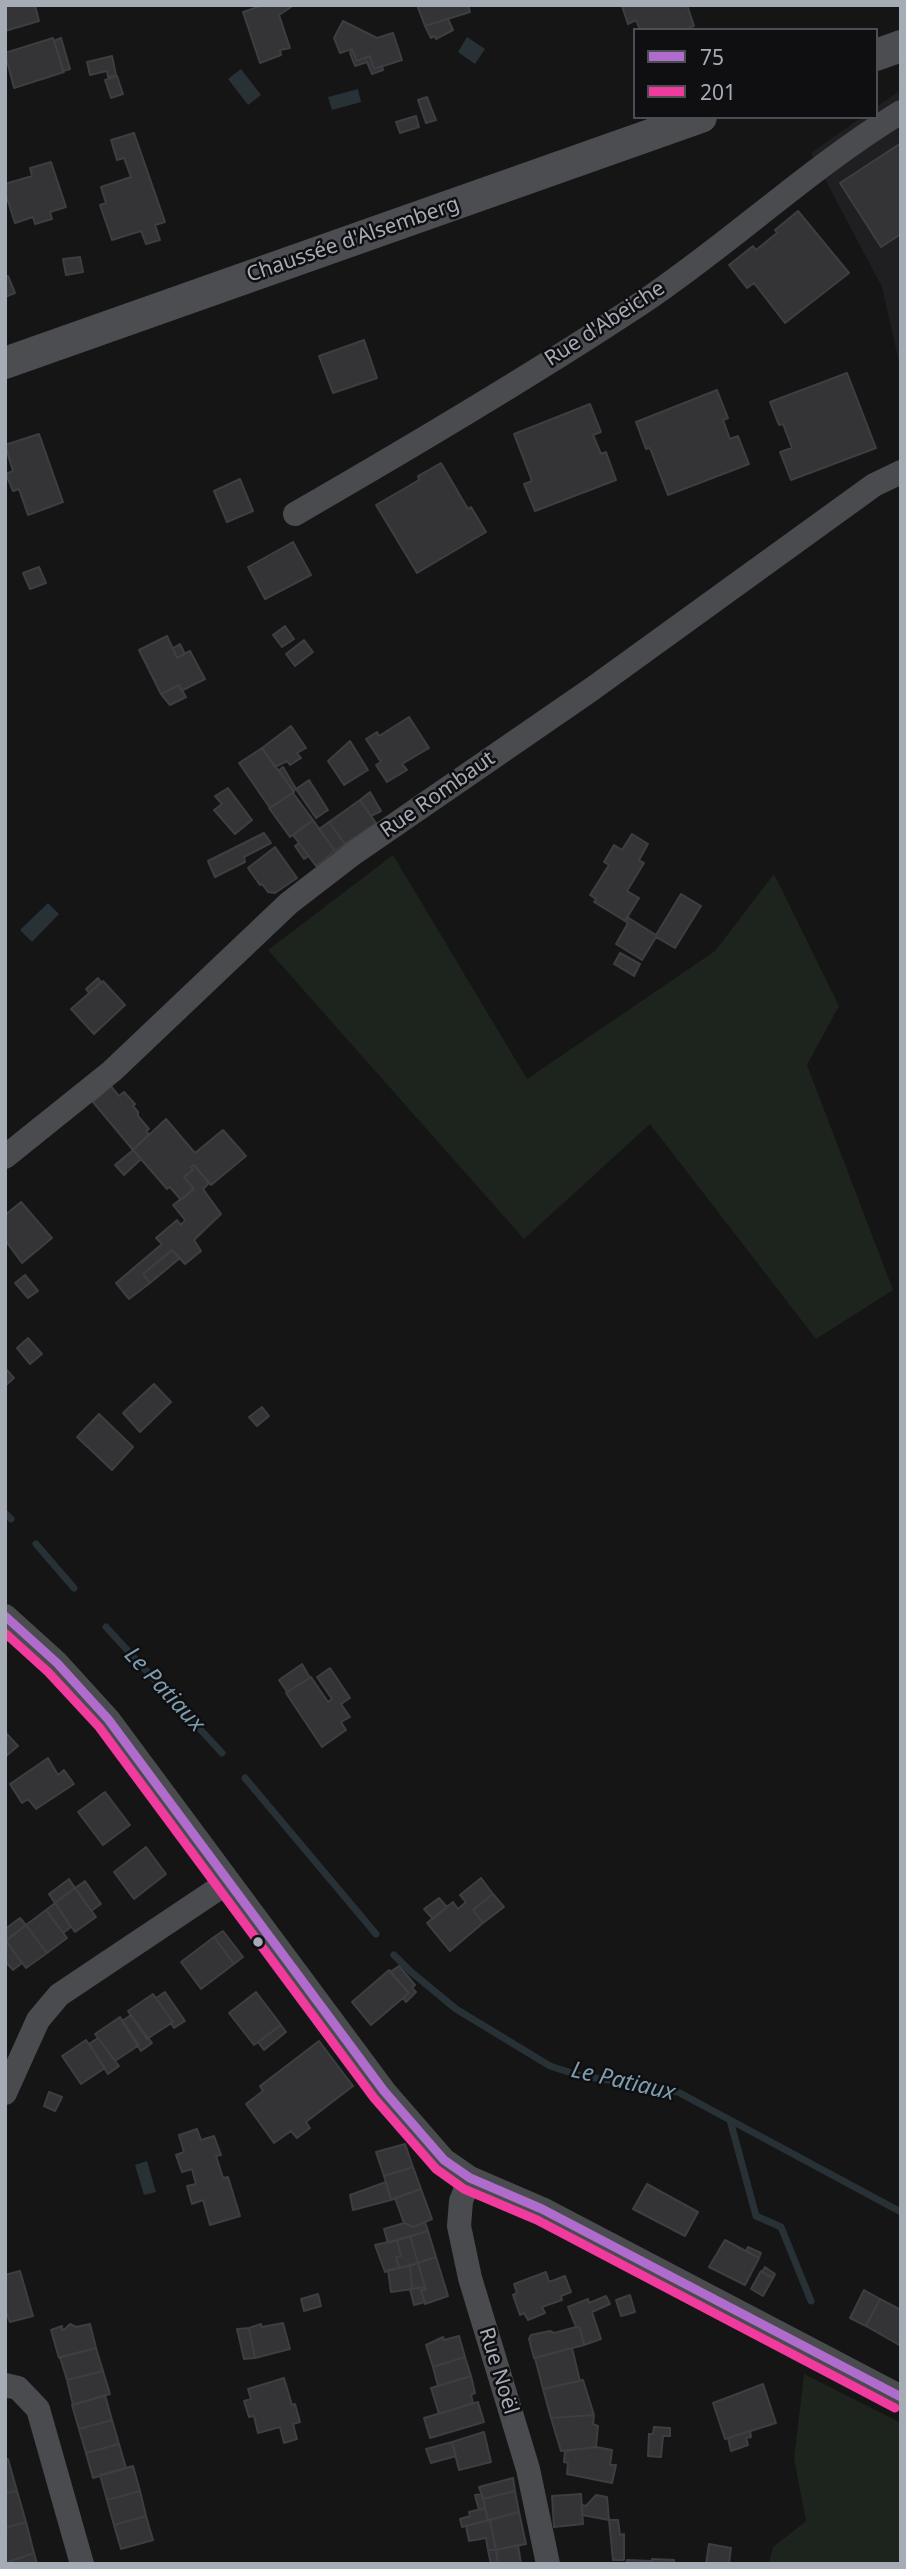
<!DOCTYPE html>
<html>
<head>
<meta charset="utf-8">
<style>
  body { margin:0 }
  #map { position:relative; width:906px; height:2569px; overflow:hidden; background:#151515; font-family:"Noto Sans",sans-serif }
  canvas { display:block }
  .frame { position:absolute; inset:0; border:7px solid #a6acb6; pointer-events:none }
  .legend { position:absolute; left:633px; top:28px; width:245px; height:91px; box-sizing:border-box; background:#0f0f11; border:2px solid #4b4e53; margin:0; padding:9px 12px; list-style:none; font-size:21px; color:#a6acb6 }
  .legend li { display:flex; align-items:center; gap:14px; height:35px }
  .legend b { width:35px; border:2px solid #4b4e53 }
</style>
</head>
<body>
<div id="map">
<canvas width="906" height="2569"></canvas>
<div class="frame"></div>
<ul class="legend">
<li><b style="height:9px;background:#b06ccc"></b>75</li>
<li><b style="height:9px;background:#f13a9d"></b>201</li>
</ul>
</div>
<script>
const ctx = document.querySelector('canvas').getContext('2d');
ctx.lineJoin = 'round';
function fill(path, color) { ctx.fillStyle = color; ctx.fill(path, 'evenodd'); }
function trace(path, color, width, dash) { ctx.strokeStyle = color; ctx.lineWidth = width; ctx.lineCap = dash ? 'butt' : 'round'; ctx.setLineDash(dash || []); ctx.stroke(path); }
function write(font, color, halo, rows, align = 'center') {
  ctx.font = font + ' "Noto Sans",sans-serif'; ctx.lineWidth = 5; ctx.setLineDash([]); ctx.textBaseline = 'middle'; ctx.strokeStyle = halo; ctx.fillStyle = color; for (const [text, x, y, turn = 0] of rows) {
    ctx.save(); ctx.translate(x, y); ctx.rotate((+turn || 0) * Math.PI / 180); ctx.textAlign = isNaN(turn) ? turn : align; if (halo) ctx.strokeText(text, 0, 0); ctx.fillText(text, 0, 0); ctx.restore();
  }
}
const built = new Path2D(`
  M901 90V371L882 287 811 153 862 117H876V107Z`);
const green = new Path2D(`
  M393 855 527 1079 715 951 774 874 839 1006 807 1065 893 1290 816 1339 650 1124 524 1239 268 950Z
  M804 2374 901 2423V2564H769L773 2547 806 2521 794 2459Z`);
const water = new Path2D(`
  M467 37 485 49 475 64 458 52Z
  M241 69 261 95 248 105 228 79Z
  M358 89 361 102 332 110 328 97Z
  M48 903 59 914 32 942 20 930Z
  M147 2161 156 2192 144 2195 135 2165Z`);
const stream = new Path2D(`
  M5 1513 11 1519
  M36 1544 74 1588
  M106 1627 222 1753
  M245 1778 376 1934
  M394 1955 410 1971 456 2009 550 2066 578 2075 678 2092 901 2212
  M730 2120 756 2216 781 2227 811 2301`);
const building = new Path2D(`
  M5 5H35L39 21 5 31Z
  M294 5 279 15 290 48 280 50 281 55 260 63 243 12 264 5Z
  M417 5H468L470 12 425 26Z
  M687 5 694 26 682 30H640L636 20 628 24 622 6Z
  M448 19 453 30 436 39 435 36 431 38 425 26Z
  M343 21 377 38 393 33 402 60 374 69 370 56 357 61 352 49 340 53 334 38Z
  M53 38 64 72 14 88 5 53Z
  M61 38 70 69 63 71 54 41Z
  M352 49 357 61 370 56 374 69 382 66 383 70 372 74 367 62 355 66 350 53Z
  M112 56 116 75 108 77 107 71 90 75 87 62Z
  M117 76 123 94 111 98 105 80Z
  M427 97 436 120 426 123 418 100Z
  M416 116 419 127 400 133 396 122Z
  M134 133 165 222 155 225 160 240 146 244 141 231 112 240 100 205 106 203 101 187 131 177 124 158 117 160 111 140Z
  M901 143V234L881 247 840 183Z
  M51 162 66 207 50 212 52 219 35 224 33 217 15 223 5 192V184L32 176 30 168Z
  M798 211 849 273 785 323 754 283 747 288 729 265 753 246 756 250 777 233 775 230Z
  M80 257 83 272 66 275 63 259Z
  M8 276 15 293 5 297V277Z
  M364 340 377 378 333 393 319 356Z
  M847 373 876 448 791 480 780 452 792 448 783 424 779 425 770 402Z
  M717 390 728 418 723 420 730 439 738 436 749 464 668 495 650 448 646 449 636 422Z
  M590 404 601 432 593 435 601 454 606 452 616 480 535 511 524 484 532 481 514 434Z
  M39 434 63 502 28 515 19 489 13 491 6 474 13 471 5 445Z
  M441 463 468 509 471 507 486 532 417 573 376 505 419 480 418 476Z
  M240 479 253 511 227 522 214 491Z
  M293 542 311 575 265 599 248 567Z
  M39 567 46 583 30 589 23 573Z
  M285 626 294 639 282 647 273 635Z
  M167 636 177 658 190 651 205 679 181 691 179 685 161 694 139 650Z
  M304 640 313 652 295 666 286 654Z
  M180 644 185 654 177 658 173 648Z
  M179 685 186 697 170 705 161 694Z
  M409 717 429 748 402 764 407 770 387 782 376 765 381 762 366 739 377 732 379 736Z
  M291 726 306 748 297 753 301 758 290 765 287 761 275 767 262 748Z
  M350 741 368 770 344 785 328 761Z
  M262 748 294 792 270 808 239 763Z
  M283 767 296 789 293 791 279 770Z
  M309 780 328 810 316 818 296 789Z
  M228 788 252 820 235 834 214 810 222 804 215 796Z
  M370 792 381 811 371 816 360 800Z
  M293 793 313 820 290 837 269 808Z
  M360 800 376 823 345 844 329 822Z
  M313 820 335 851 316 866 293 835Z
  M329 822 345 844 335 851 319 829Z
  M264 833 271 843 244 857 245 862 215 877 208 861Z
  M632 834 648 844 639 860 644 863 627 891 639 898 625 921 594 902 596 899 590 895 609 865 604 862 614 845 622 850Z
  M299 843 309 856 304 859 295 846Z
  M275 847 297 878 275 893 268 892 262 884 260 885 248 868Z
  M681 894 701 906 675 948 656 937 642 960 616 944 628 923 625 921 627 917 656 935Z
  M620 953 640 964 634 976 614 964Z
  M98 978 101 982 89 993 86 989Z
  M103 981 125 1005 94 1034 71 1009Z
  M111 1086 119 1096 124 1092 135 1104 133 1106 138 1112V1116L149 1129 146 1131 149 1134 133 1150 93 1102Z
  M166 1119 195 1153 223 1130 246 1156 211 1185 194 1165 191 1167 193 1170 184 1177 194 1189 181 1200 170 1187 167 1189 133 1150Z
  M133 1150 141 1159 124 1175 115 1165Z
  M194 1165 209 1183 203 1189 221 1214 194 1240 201 1251 185 1264 172 1250 143 1274 150 1283 129 1299 116 1283 162 1244 156 1238 177 1220 181 1225 185 1220 173 1205 194 1189 184 1177 193 1170 191 1167Z
  M21 1202 52 1238 22 1263 5 1240V1215Z
  M172 1250 180 1258 150 1283 143 1274Z
  M25 1275 38 1291 28 1298 15 1283Z
  M28 1338 42 1354 30 1364 17 1348Z
  M5 1368 14 1378 5 1386Z
  M154 1384 171 1402 140 1432 123 1413Z
  M262 1407 269 1416 257 1426 249 1417Z
  M99 1414 133 1447 112 1470 77 1437Z
  M302 1664 310 1678 287 1692 279 1680Z
  M330 1668 350 1698 341 1704 350 1717 341 1722 346 1730 322 1747 286 1693 311 1677 328 1702 332 1699 317 1677Z
  M5 1732 18 1746 5 1757Z
  M48 1758 58 1775 64 1770 74 1784 36 1809 28 1799 22 1803 10 1784Z
  M105 1792 130 1825 103 1845 78 1812Z
  M146 1847 166 1874 134 1899 114 1872Z
  M481 1878 493 1894 473 1910 483 1923 450 1951 427 1923 453 1902 458 1909 466 1902 460 1895Z
  M69 1879 75 1888 55 1903 49 1894Z
  M85 1881 101 1904 91 1911 75 1888Z
  M75 1888 96 1917 75 1932 55 1903Z
  M493 1894 504 1907 483 1923 473 1910Z
  M439 1898 447 1907 433 1919 424 1909Z
  M55 1903 71 1927 63 1933 46 1910Z
  M46 1910 67 1938 47 1953 26 1925Z
  M20 1918 26 1925 6 1940 5 1929Z
  M26 1925 47 1953 26 1968 6 1941Z
  M223 1931 243 1957 234 1964 214 1937Z
  M214 1937 234 1964 201 1989 181 1962Z
  M6 1941 22 1963 13 1970 5 1961Z
  M399 1966 415 1985 412 1988 416 1992 406 2002 403 1998 409 1993 390 1972Z
  M389 1970 409 1993 371 2025 352 2002Z
  M165 1992 185 2021 174 2028 171 2023 173 2022 156 1998Z
  M256 1992 281 2025 254 2045 229 2013Z
  M153 1994 173 2022 147 2039 128 2011Z
  M131 2015 152 2043 141 2051 122 2021Z
  M120 2017 139 2045 115 2061 95 2034Z
  M281 2025 286 2032 264 2050 258 2042Z
  M98 2038 119 2066 108 2074 89 2044Z
  M86 2040 105 2068 81 2084 62 2056Z
  M319 2041 353 2086 306 2122 310 2128 297 2138 291 2131 274 2143 246 2104 263 2091 260 2086Z
  M49 2092 62 2097 55 2111 44 2106Z
  M197 2129 201 2140 214 2136 221 2155 216 2156 223 2178 228 2177 240 2216 210 2225 203 2200 192 2204 187 2186 196 2184 192 2169 182 2172 176 2155 184 2152 179 2135Z
  M405 2144 413 2167 384 2176 376 2152Z
  M413 2167 421 2189 391 2200 384 2176Z
  M386 2182 391 2200 353 2210 350 2195Z
  M647 2184 698 2212 685 2236 633 2209Z
  M421 2189 432 2219 413 2227 404 2223 395 2198Z
  M425 2222 428 2231 388 2243 384 2229 404 2223 413 2227Z
  M428 2231 436 2257 418 2263 410 2236Z
  M410 2236 418 2263 399 2268 396 2257 401 2256 397 2240Z
  M397 2240 401 2256 396 2257 399 2268 385 2272 375 2245Z
  M725 2240 759 2258 745 2285 709 2267Z
  M748 2247 761 2253 759 2258 746 2251Z
  M436 2257 448 2296 425 2304 421 2290H426L418 2263Z
  M418 2263 425 2287 412 2289 410 2266Z
  M410 2266 412 2289 391 2292 388 2270Z
  M765 2267 775 2274 773 2278 762 2272Z
  M20 2271 33 2316 10 2322 5 2310V2275Z
  M761 2271 773 2278 763 2296 751 2289Z
  M546 2272 549 2282 565 2276 571 2292 561 2296 562 2300 542 2307 545 2313 528 2320 524 2313 520 2315 513 2295 517 2293 514 2284Z
  M425 2287 426 2290H421L425 2302 414 2305 410 2289Z
  M864 2290 880 2299 866 2326 850 2318Z
  M318 2294 321 2306 304 2311 301 2299Z
  M630 2295 635 2312 621 2316 616 2300Z
  M606 2296 610 2304 592 2312 601 2339 584 2345 580 2328 576 2327 568 2307 588 2299 589 2303Z
  M880 2299 901 2310V2346L866 2326Z
  M283 2323 290 2349 255 2358 249 2328 261 2324 262 2327Z
  M70 2324 76 2327 90 2324 96 2348 59 2358 51 2330 62 2326V2330L65 2329Z
  M576 2327 580 2328 584 2345 534 2358 529 2339 531 2335 550 2331 554 2333Z
  M249 2328 255 2358 244 2359 237 2329Z
  M459 2336 465 2357 433 2367 426 2345 443 2337 444 2340Z
  M96 2348 103 2371 67 2380 60 2357Z
  M572 2348 580 2381 543 2389 535 2358Z
  M465 2357 471 2376 438 2386 433 2367Z
  M103 2371 110 2394 73 2405 67 2380Z
  M471 2376 475 2393 471 2395 473 2403 439 2414 431 2388Z
  M284 2378 292 2405 295 2404 300 2422 293 2424 297 2439 284 2443 280 2427 258 2433 254 2416 249 2417 244 2401 251 2399 248 2389Z
  M583 2380 594 2415 551 2418 543 2389Z
  M763 2384 776 2423 725 2439 713 2403Z
  M105 2395 112 2420 79 2429 72 2405Z
  M478 2402 484 2422 430 2438 424 2418Z
  M594 2415 593 2424 598 2426 596 2447 561 2451 551 2418Z
  M112 2420 119 2444 86 2453 79 2429Z
  M654 2427 670 2428V2436H663L661 2457 648 2456 649 2434H653Z
  M750 2431 751 2437 746 2438 748 2445 731 2451 728 2438Z
  M484 2432 491 2462 459 2470 452 2442Z
  M452 2442 456 2456 431 2463 426 2449Z
  M119 2444 126 2468 93 2478 86 2453Z
  M596 2447 612 2450 610 2465H616L612 2483 567 2474 568 2463 564 2462 565 2451Z
  M8 2459 17 2491 5 2493V2460Z
  M133 2466 140 2491 107 2500 100 2475Z
  M513 2478 515 2491 483 2499 479 2487Z
  M17 2491 26 2522 5 2528V2493Z
  M140 2491 146 2516 114 2525 107 2500Z
  M515 2491 519 2512 488 2520 483 2499Z
  M482 2494 485 2508 479 2510 475 2495Z
  M581 2494 583 2524 554 2527 552 2496Z
  M596 2495 607 2497 609 2520 582 2515V2505L586 2506Z
  M485 2508 488 2520 462 2527 460 2519 470 2516 469 2512Z
  M519 2512 526 2544 496 2550 490 2520Z
  M146 2516 153 2540 121 2549 114 2525Z
  M490 2520 496 2550H488L486 2538 469 2541 466 2526Z
  M609 2520H618L620 2535 624 2534V2560H613Z
  M26 2522 34 2553 5 2563V2528Z
  M709 2544 731 2548 729 2564H706Z
  M518 2545 521 2564H498L496 2550Z
  M488 2550H496L498 2564H491Z
  M34 2553 37 2564H5V2563Z
  M652 2559 674 2560V2564H652Z
  M627 2560 652 2561V2564H627Z`);
const minor = new Path2D(`
  M295 514C411 447 528 378 640 304 730 244 809 168 901 112
  M5 1157 112 1071 289 903 354 853 592 689 874 485 901 472
  M5 1616 57 1663 108 1719 384 2091 444 2160 470 2178 542 2209 901 2397
  M5 2093 38 2020 59 1995 228 1882
  M470 2178 461 2201 459 2226 470 2278 528 2469 548 2564
  M5 2385 18 2388 38 2409 82 2564`);
const major = new Path2D(`
  M876 55 901 46
  M5 363 701 117`);
const bus1 = new Path2D(`
  M5 1616 57 1663 108 1719 384 2091 444 2160 470 2178 542 2209 901 2397`);
const bus2 = new Path2D(`
  M5 1633 48 1672 99 1727 374 2098 436 2169 464 2189 537 2220 895 2408`);
const markers = [
  [258,1942,6,"#a6acb6"]
];
const streetNames = [
  ["Chaussée d'Alsemberg",353,240,-19],
  ["Rue d'Abeiche",605,324,-33],
  ["Rue Rombaut",438,795,-35],
  ["Rue Noël",498,2371,73]
];
const waterNames = [
  ["Le Patiaux",164,1690,47],
  ["Le Patiaux",623,2082,13]
];
fill(built, '#1f1f21');
fill(green, '#1d231d');
fill(water, '#283136');
trace(stream, '#283136', 7);
fill(building, '#343436');
trace(building, '#3d3e41', 2);
trace(minor, '#494b4e', 24);
trace(major, '#4b4d50', 32);
trace(bus1, '#b06ccc', 9);
trace(bus2, '#f13a9d', 9);
for (const [x, y, r, color] of markers) { const dot = new Path2D(); dot.arc(x, y, r, 0, 2 * Math.PI); ctx.fillStyle = color; ctx.fill(dot); trace(dot, '#0f0f11', 2.5); }
write('21px', '#a6acb6', '#0f0f11', streetNames);
write('italic 23px', '#7d9eb0', '#0f0f11', waterNames);
</script>
</body>
</html>
